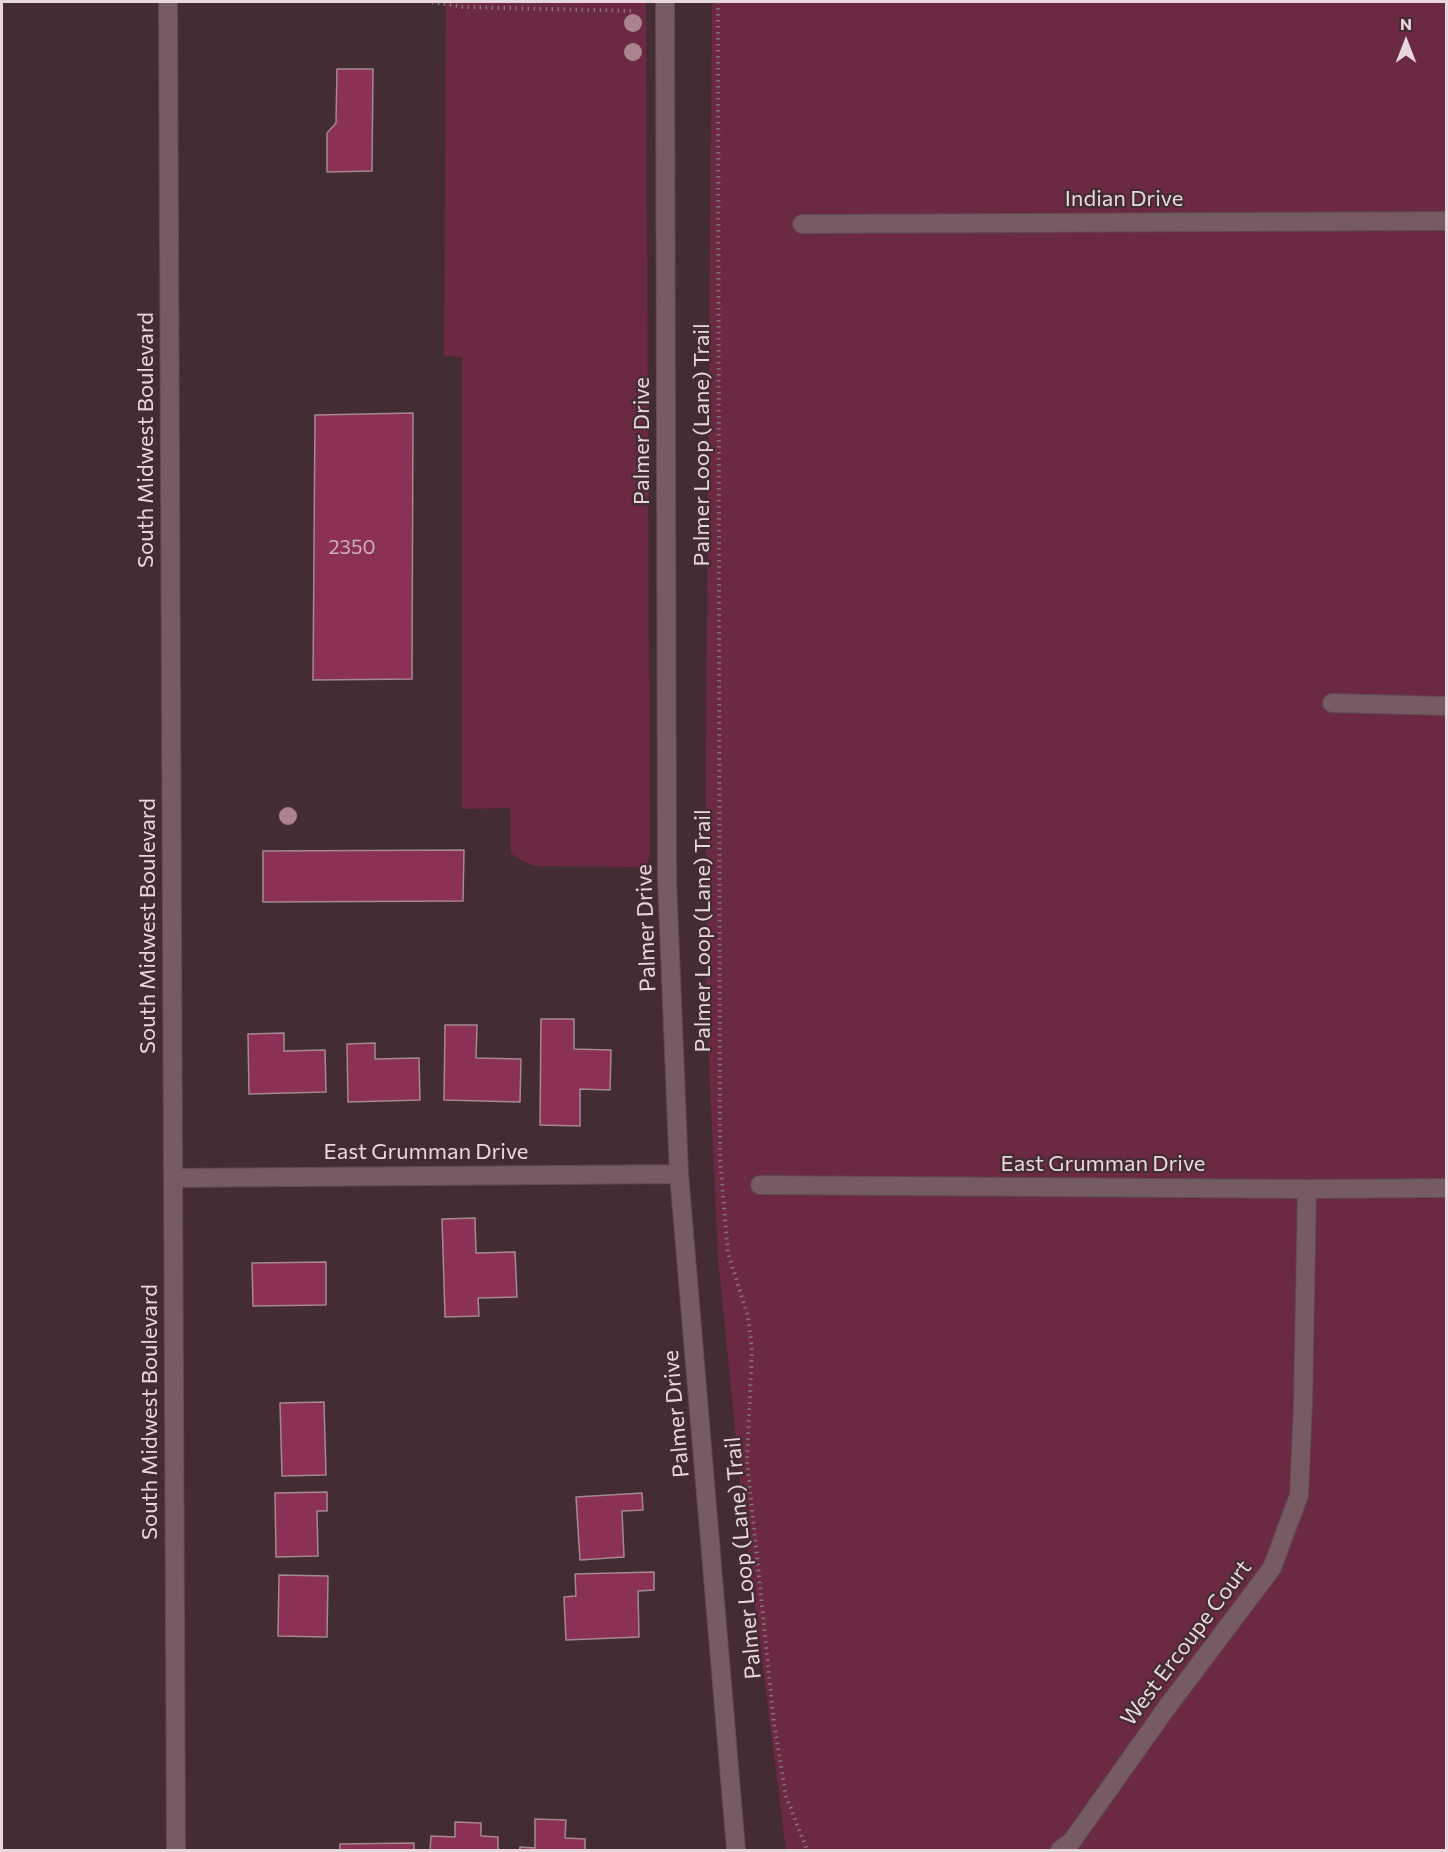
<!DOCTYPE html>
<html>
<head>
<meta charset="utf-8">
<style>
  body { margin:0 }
  #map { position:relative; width:1448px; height:1852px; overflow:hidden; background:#442c33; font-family:Commissioner,sans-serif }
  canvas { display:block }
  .frame { position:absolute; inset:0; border:3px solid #e8d7dc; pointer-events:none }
  .north { position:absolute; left:1376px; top:12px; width:60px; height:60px; -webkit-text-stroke:4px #442c33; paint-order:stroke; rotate:0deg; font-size:16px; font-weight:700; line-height:24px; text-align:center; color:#e8d7dc }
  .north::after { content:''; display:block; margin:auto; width:21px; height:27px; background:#e8d7dc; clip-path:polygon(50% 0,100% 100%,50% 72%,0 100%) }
</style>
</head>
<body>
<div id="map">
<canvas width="1448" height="1852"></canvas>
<div class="frame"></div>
<div class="north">N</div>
</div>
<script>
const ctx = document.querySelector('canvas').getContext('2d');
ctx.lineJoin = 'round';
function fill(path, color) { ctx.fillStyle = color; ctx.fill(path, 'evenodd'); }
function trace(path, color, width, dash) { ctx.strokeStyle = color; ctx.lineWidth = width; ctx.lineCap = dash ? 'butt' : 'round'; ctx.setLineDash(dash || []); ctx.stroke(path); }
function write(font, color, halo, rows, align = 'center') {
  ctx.font = font + ' Commissioner,sans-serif'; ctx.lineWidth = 4.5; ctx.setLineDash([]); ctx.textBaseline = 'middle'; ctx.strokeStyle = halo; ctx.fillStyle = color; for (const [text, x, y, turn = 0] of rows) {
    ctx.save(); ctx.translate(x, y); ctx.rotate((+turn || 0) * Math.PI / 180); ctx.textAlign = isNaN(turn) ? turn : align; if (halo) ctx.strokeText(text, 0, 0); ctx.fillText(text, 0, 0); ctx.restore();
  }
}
const green = new Path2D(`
  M446 2H646L650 855 648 864 640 867 534 866 521 860 511 853 510 808 462 809V357L444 356Z
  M712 2H1446V1850H786L743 1509 718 1258 706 998V743Z`);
const building = new Path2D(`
  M337 69H373L372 171 327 172V133L336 123Z
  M413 413 412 679 313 680 315 415Z
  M464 850 463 901 263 902V851Z
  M541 1019H574V1049L611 1050 610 1090 580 1089V1126L540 1125Z
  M445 1025H477L476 1058 521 1059 520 1102 444 1100Z
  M284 1033V1051L325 1050 326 1092 249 1094 248 1034Z
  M375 1043V1059L419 1058 420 1100 348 1102 347 1044Z
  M475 1218 476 1253 515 1252 517 1297 478 1298 479 1316 445 1317 442 1219Z
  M326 1262V1305L253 1306 252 1263Z
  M324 1402 326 1475 282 1476 280 1403Z
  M327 1492V1511H317L318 1556 276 1557 275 1493Z
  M642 1493 643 1510 622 1511 624 1557 580 1560 576 1497Z
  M654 1572V1590L638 1591 639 1637 566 1640 564 1597 576 1596 575 1574Z
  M279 1575 328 1576 327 1637 278 1636Z
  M535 1819 566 1820 565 1838 585 1839V1850H520V1847L535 1848Z
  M455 1822 481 1823V1836L498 1837V1850H430L431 1836 455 1837Z
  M414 1843V1850H340V1844Z`);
const path = new Path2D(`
  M432 2 463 7 635 11
  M718 2 720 1159 728 1253 748 1317 752 1352 747 1460 774 1723 786 1796 807 1850`);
const minor = new Path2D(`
  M665 2 667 880 679 1174 736 1850
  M802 224 1446 221
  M1332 703 1446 706
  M173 1178 679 1174
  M760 1185 1307 1189 1446 1188
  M1060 1850 1072 1841 1165 1710 1272 1568 1299 1495 1303 1404 1307 1189`);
const secondary = new Path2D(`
  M168 2 176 1850`);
const trees = [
  [633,23],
  [633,52],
  [288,816]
];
const numberNames = [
  ["2350",352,547]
];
const streetNames = [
  ["Indian Drive",1124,199],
  ["South Midwest Boulevard",146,440,-90],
  ["Palmer Drive",642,441,-90],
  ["Palmer Loop (Lane) Trail",702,445,-90],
  ["South Midwest Boulevard",148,926,-90],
  ["Palmer Drive",646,928,-92],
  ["Palmer Loop (Lane) Trail",703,931,-90],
  ["East Grumman Drive",426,1152],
  ["East Grumman Drive",1103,1164],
  ["South Midwest Boulevard",150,1412,-90],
  ["Palmer Drive",676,1414,-95],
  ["Palmer Loop (Lane) Trail",743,1558,-95],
  ["West Ercoupe Court",1186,1643,-53]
];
fill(green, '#6b2943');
fill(building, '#8a3155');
trace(building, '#a68891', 1.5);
trace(minor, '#5e4a51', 20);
trace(secondary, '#5e4a51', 20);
trace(path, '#877178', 4, [1.5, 4.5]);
trace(minor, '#765b63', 18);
trace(secondary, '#765b63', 18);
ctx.fillStyle = '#aa838f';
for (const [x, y] of trees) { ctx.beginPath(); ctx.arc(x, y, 9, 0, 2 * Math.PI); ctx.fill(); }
write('20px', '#d0aeba', null, numberNames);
write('22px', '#e8d7dc', '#442c33', streetNames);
</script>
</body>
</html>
